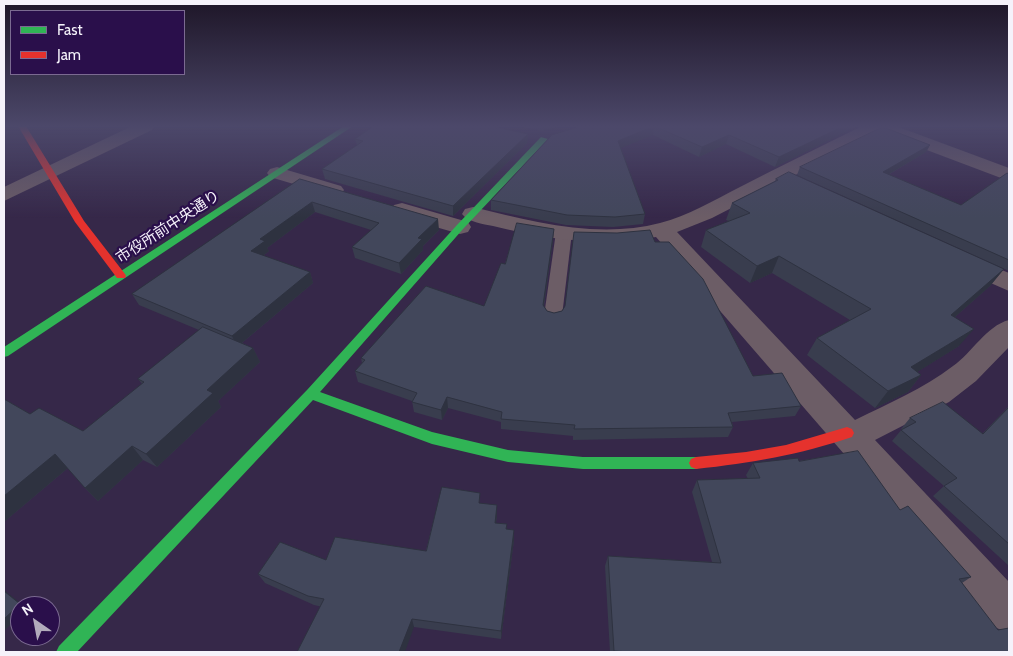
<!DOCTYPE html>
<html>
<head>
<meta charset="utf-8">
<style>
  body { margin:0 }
  #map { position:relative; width:1013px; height:656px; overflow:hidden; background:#362849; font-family:Cabin,sans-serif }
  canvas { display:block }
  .frame { position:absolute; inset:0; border:5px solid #f5f2fa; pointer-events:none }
  .legend { position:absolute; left:10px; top:10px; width:175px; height:65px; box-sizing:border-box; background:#2a0f4b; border:1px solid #7b6a91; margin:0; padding:6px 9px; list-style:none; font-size:15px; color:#f5f2fa }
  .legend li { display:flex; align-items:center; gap:10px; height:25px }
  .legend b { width:25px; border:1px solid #7b6a91 }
  .north { position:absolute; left:10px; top:596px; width:50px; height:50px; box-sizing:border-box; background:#2a0f4b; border:1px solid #7b6a91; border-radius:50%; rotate:327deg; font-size:14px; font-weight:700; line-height:20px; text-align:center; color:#f5f2fa }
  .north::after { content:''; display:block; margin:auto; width:18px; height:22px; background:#b2abbc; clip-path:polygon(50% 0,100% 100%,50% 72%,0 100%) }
</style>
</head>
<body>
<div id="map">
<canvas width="1013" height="656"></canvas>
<div class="frame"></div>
<ul class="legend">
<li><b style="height:6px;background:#30b455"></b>Fast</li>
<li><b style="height:6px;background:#e5322d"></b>Jam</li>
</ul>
<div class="north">N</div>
</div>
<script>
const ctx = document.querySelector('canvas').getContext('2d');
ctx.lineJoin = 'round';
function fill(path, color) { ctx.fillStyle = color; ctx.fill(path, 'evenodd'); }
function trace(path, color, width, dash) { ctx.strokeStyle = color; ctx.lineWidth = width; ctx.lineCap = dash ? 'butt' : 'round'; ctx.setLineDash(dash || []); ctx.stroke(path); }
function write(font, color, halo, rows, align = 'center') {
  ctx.font = font + ' Cabin,"Noto Sans JP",sans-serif'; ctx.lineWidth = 4.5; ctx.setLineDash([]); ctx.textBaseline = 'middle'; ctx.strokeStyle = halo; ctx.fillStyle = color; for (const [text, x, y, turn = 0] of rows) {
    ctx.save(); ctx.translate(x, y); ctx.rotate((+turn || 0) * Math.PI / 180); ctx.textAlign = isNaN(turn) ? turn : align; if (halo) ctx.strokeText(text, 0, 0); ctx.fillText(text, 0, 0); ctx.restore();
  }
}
const lane = new Path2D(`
  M564 227 572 232 562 316 559 320 553 322 547 320 544 316 556 232Z`);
const street = new Path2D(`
  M132 126H155L152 130 4 201V187Z
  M862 126H896L1009 168V181L879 132 712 218 677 232 855 420C889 403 923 389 953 366 972 353 986 326 1009 320V347L976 381 949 402 875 440 1009 582V633L994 627 656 237C601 246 547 240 493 226 483 224 468 222 462 214L465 209 473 207C533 222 599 239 660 223 688 216 714 200 740 187 780 166 822 146 862 126Z
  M277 167 341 186 344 190 341 194 334 196 270 177 267 173 270 169Z
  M402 203 468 222 471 227 468 232 460 234 394 215 391 210 394 205Z
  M963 254 1009 273V291L954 267 951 262 954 257Z`);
const fast = new Path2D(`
  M344 126H353L8 356 4 357V347Z
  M541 137 548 139 463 229 320 392 432 432 508 450 583 457H696L701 459 703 463 701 467 696 469H583L508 462 432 444 313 400 77 652H56L59 646 307 390 457 225Z`);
const jam = new Path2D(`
  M18 126H26L84 221 125 274 126 276 125 278H117L75 222Z
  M847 427 852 429 854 433 852 437C799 455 751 463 696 469L691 467 689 463 691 459 696 457 746 452 786 445Z`);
const wall = new Path2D(`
  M516 126H561L543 131Z
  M582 126H858L775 167 726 144 699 157 653 135 620 148 645 214 643 224 613 227 566 225 491 210V200Z
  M528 134 527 143 453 216 325 179 322 169 357 145 355 139Z
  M930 145 926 152 888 175 961 205 1009 174V271L797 175 800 167Z
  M300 179 439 230 423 246V250L401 274 355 258 352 247 371 230 315 212 267 248 269 251 263 256 310 272 313 283 242 343 253 348 260 362 218 401 221 407 157 467 143 460 98 501 85 488 68 468 4 522V399L30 414 83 431 142 384 138 379 199 330 139 305 132 294Z
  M776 179 1004 269 990 286 955 317 959 346 917 372 921 375 908 392 875 408 807 355 817 338 850 320 772 273 750 283 701 247 706 230 729 221 726 220 732 203 775 181Z
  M553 240 544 306 547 311 554 313 562 311 655 242 753 376 801 406 795 416 732 422 733 427 728 437 573 440V436L501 429V422L448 408 442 420 414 412 412 401 358 382 355 371 362 363 361 358 484 306 505 264Z
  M1009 406V566L933 496 944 486 892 441 902 429H901L910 418 983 433Z
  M799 461 900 510 971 577 962 583 1009 652H610L605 566 608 556 712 562 692 492 697 480 748 479 746 475 753 463Z
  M481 503 497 515 496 523 507 529 514 540 501 639 414 627 314 605 265 583 258 574 326 560 426 551Z`);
const shadedWall = new Path2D(`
  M543 126H561L543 131Z
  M654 126 653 135 616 150 618 141Z
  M844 126H858L775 167 779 157Z
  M528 134 527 143 453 216V206Z
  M729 135 726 144 699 157 702 147Z
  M930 145 926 152 879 180 883 172Z
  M312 202 315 212 267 248 269 251 255 262 251 251 260 239Z
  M438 219 439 230 423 246V250L401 274 399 263 418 238Z
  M554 229 553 240 542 316 543 305Z
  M779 256 772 273 750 283 757 266Z
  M1004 269 990 286 938 332 951 315Z
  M310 272 313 283 237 347 232 336Z
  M974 329 959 346 898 384 911 367Z
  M253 348 260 362 218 401 221 407 157 467 146 454 207 390Z
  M921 375 908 392 875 408 888 391Z
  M447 397 448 408 442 420 441 410Z
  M132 446 143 460 98 501 85 488Z
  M55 454 69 467 4 522V496Z
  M497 505V515L495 532V523Z
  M514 530V540L501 639V631Z
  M4 590 24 606H20V615L4 631Z
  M412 619 414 627 405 652H399Z`);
const building = new Path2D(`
  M374 126H490L528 134 453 206 322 169 363 141 355 139Z
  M582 126H844L779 157 729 135 702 147 654 126 618 141 645 214 615 217 567 215 491 200 552 135Z
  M883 127 930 145 883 172 961 205 1007 173 1009 174V260L800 167Z
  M789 172 1004 269 951 315 974 329 911 367 921 375 888 391 817 338 871 309 779 256 757 266 706 230 750 213 732 203 778 180 776 179Z
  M300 179 438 219 418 238 422 239 399 263 352 247 379 223 312 202 260 239 265 241 251 251 310 272 232 336 132 294Z
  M517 223 554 229 543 305 547 311 554 313 562 311 565 306 574 232 617 233 650 230 655 242H669L703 279 753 376 782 373 801 406 728 413 733 427 574 429 575 425 501 419 502 412 447 397 441 410 412 402 417 393 355 371 365 360 361 358 426 286 484 306 501 263 505 264Z
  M203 327 253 348 207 390 213 393 146 454 132 446 85 488 55 454 4 496V399L30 414 39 408 83 431 144 382 138 379Z
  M943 402 983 434 1009 407V544L944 486 957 478 901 430 916 422 910 418Z
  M858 451 900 510 908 506 971 577 959 579 998 630 1009 628V652H631L614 651 608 556 721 563 697 480 760 478 753 463 798 458 799 461Z
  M442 487 480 493 479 503 497 505 495 523 507 524 506 529 514 530 501 631 412 619 399 652H297L324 599 308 596 258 574 280 542 326 560 335 537 426 551Z
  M4 591 20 604 4 619Z`);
const streetNames = [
  ["市役所前中央通り",168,227,-33]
];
fill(lane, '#6c5d66');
fill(street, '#6c5d66');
fill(fast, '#30b455');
fill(jam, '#e5322d');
fill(wall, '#393d4e');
fill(shadedWall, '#2e3240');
fill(building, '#42475b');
trace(building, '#2e3240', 1);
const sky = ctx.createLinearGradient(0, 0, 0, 218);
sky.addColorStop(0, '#1e1628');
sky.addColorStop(0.58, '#4c486a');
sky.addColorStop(1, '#4c486a00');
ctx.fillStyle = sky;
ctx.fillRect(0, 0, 1013, 218);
write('15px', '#f5f2fa', '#2a0f4b', streetNames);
</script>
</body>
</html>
